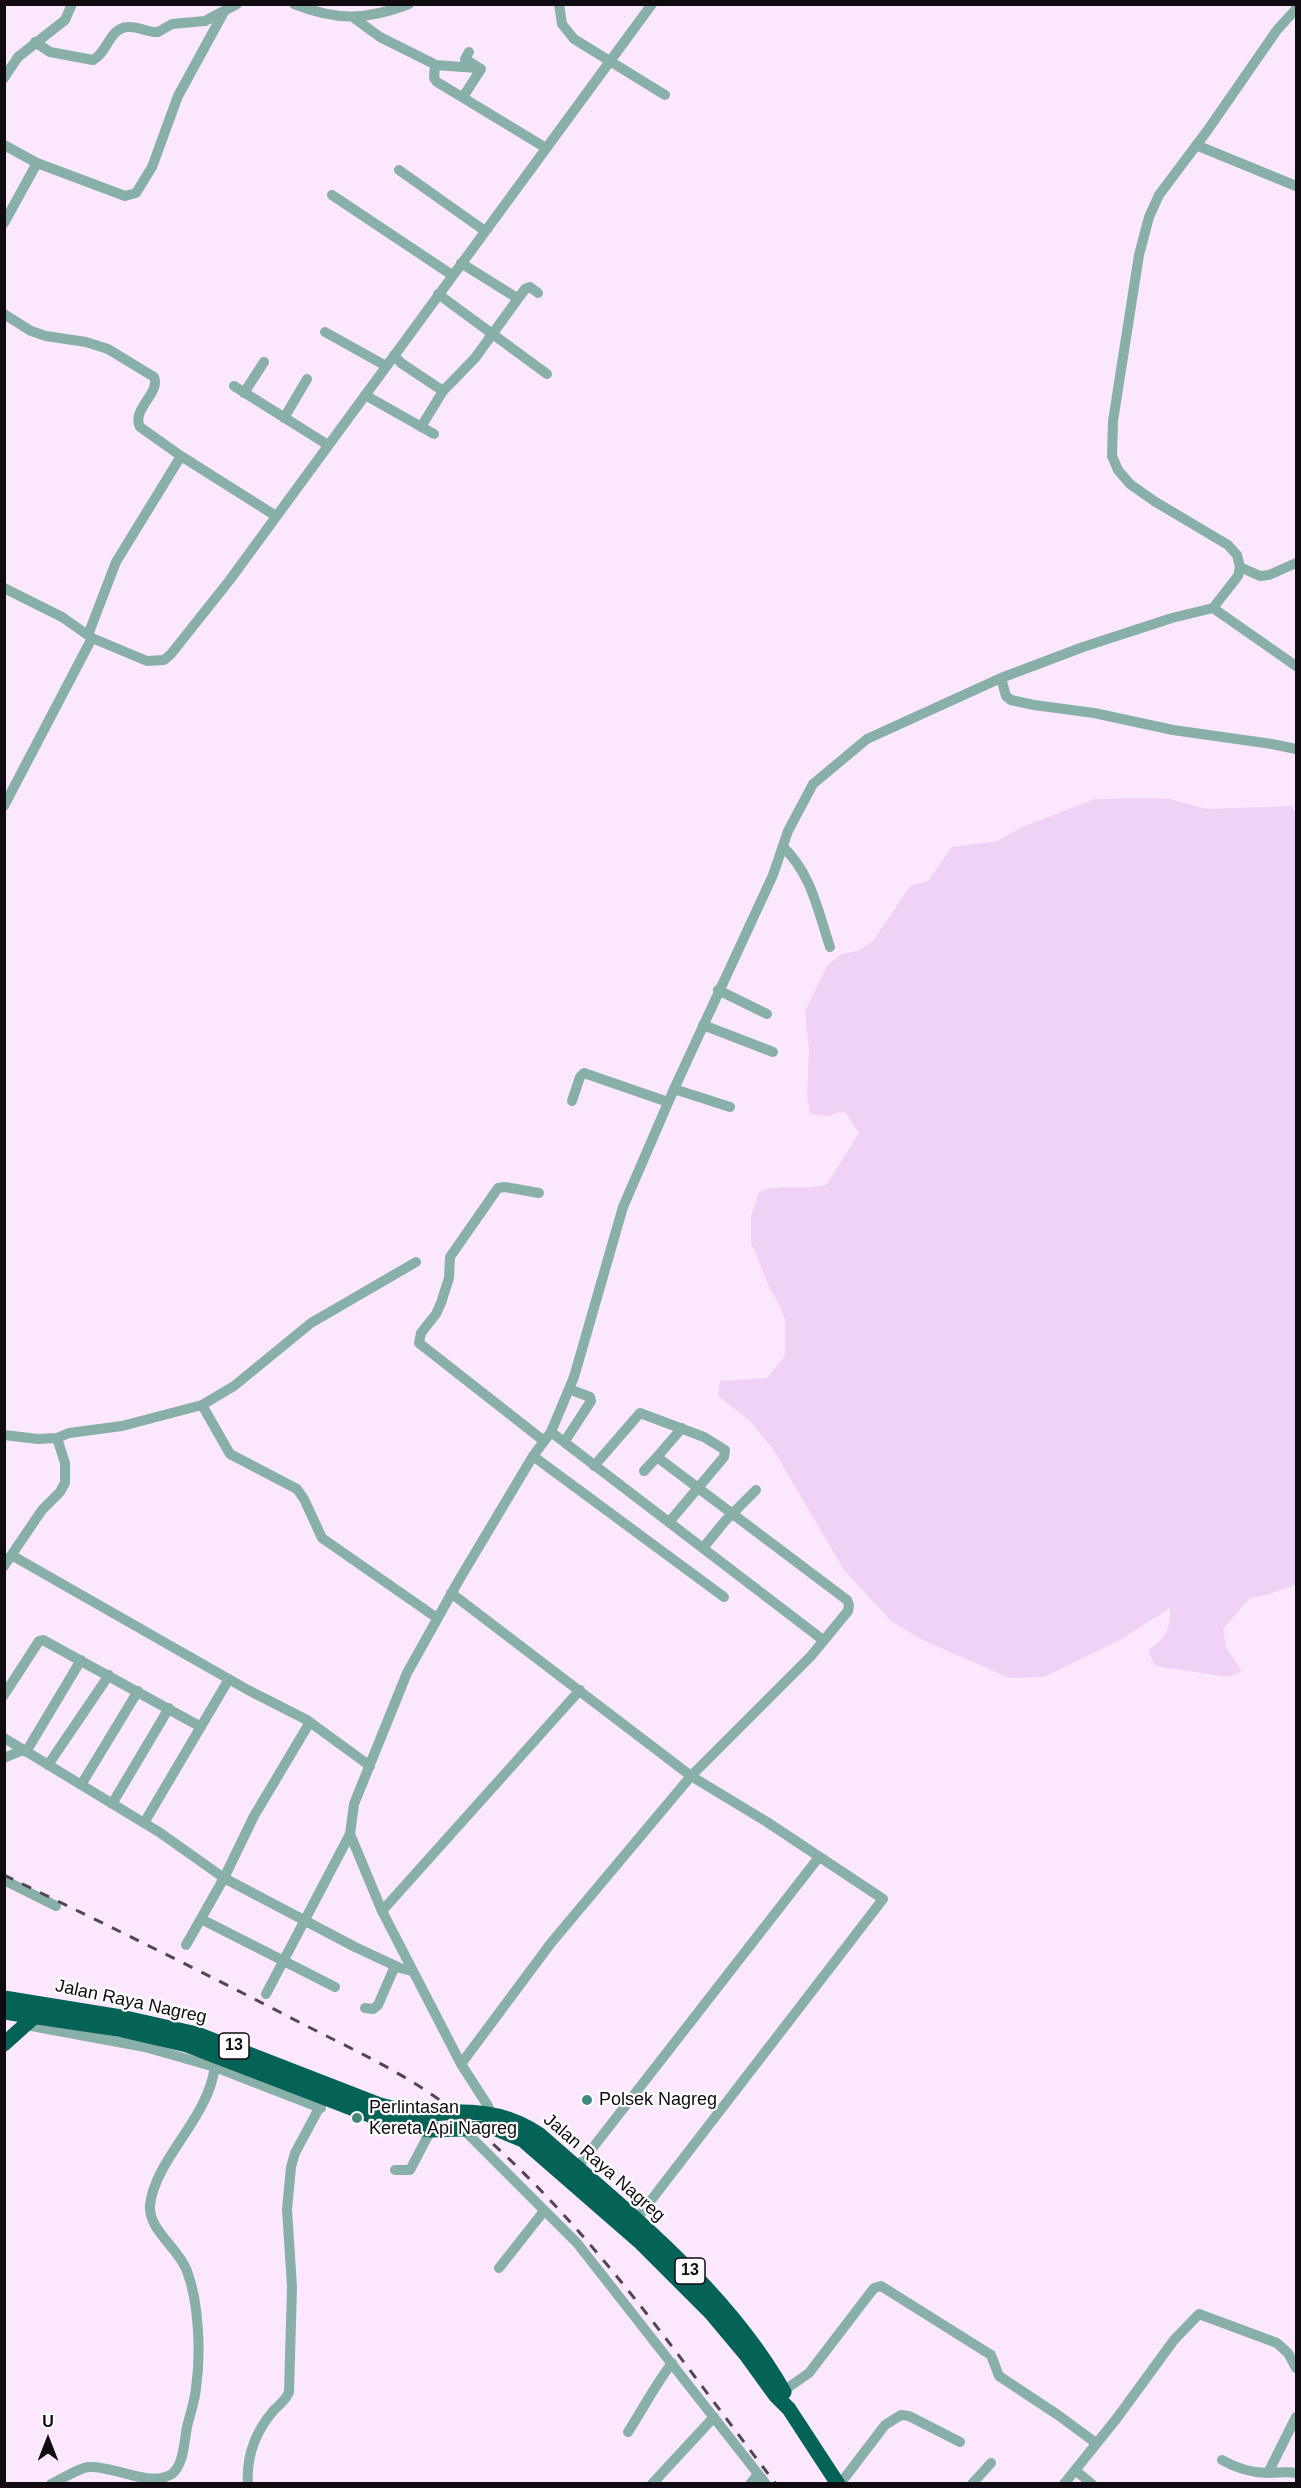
<!DOCTYPE html>
<html>
<head>
<meta charset="utf-8">
<style>
  body { margin:0 }
  #map { position:relative; width:1301px; height:2488px; overflow:hidden; background:#fbe8ff; font-family:Arial,sans-serif }
  canvas { display:block }
  .frame { position:absolute; inset:0; border:6px solid #100a11; pointer-events:none }
  .north { position:absolute; left:18px; top:2410px; width:60px; height:60px; -webkit-text-stroke:4px #fdfdfd; paint-order:stroke; rotate:0deg; font-size:16px; font-weight:700; line-height:24px; text-align:center; color:#100a11 }
  .north::after { content:''; display:block; margin:auto; width:21px; height:27px; background:#100a11; clip-path:polygon(50% 0,100% 100%,50% 72%,0 100%) }
</style>
</head>
<body>
<div id="map">
<canvas width="1301" height="2488"></canvas>
<div class="frame"></div>
<div class="north">U</div>
</div>
<script>
const ctx = document.querySelector('canvas').getContext('2d');
ctx.lineJoin = 'round';
function fill(path, color) { ctx.fillStyle = color; ctx.fill(path, 'evenodd'); }
function trace(path, color, width, dash) { ctx.strokeStyle = color; ctx.lineWidth = width; ctx.lineCap = dash ? 'butt' : 'round'; ctx.setLineDash(dash || []); ctx.stroke(path); }
function write(font, color, halo, rows, align = 'center') {
  ctx.font = font + ' Arial,sans-serif'; ctx.lineWidth = 4.5; ctx.setLineDash([]); ctx.textBaseline = 'middle'; ctx.strokeStyle = halo; ctx.fillStyle = color; for (const [text, x, y, turn = 0] of rows) {
    ctx.save(); ctx.translate(x, y); ctx.rotate((+turn || 0) * Math.PI / 180); ctx.textAlign = isNaN(turn) ? turn : align; if (halo) ctx.strokeText(text, 0, 0); ctx.fillText(text, 0, 0); ctx.restore();
  }
}
const green = new Path2D(`
  M1152 798 1170 799 1207 809 1292 806 1296 814V1585L1266 1595 1250 1598 1223 1629 1226 1647 1242 1672 1228 1677 1155 1666 1148 1650C1166 1639 1170 1630 1170 1608L1120 1640 1044 1677 1010 1678 922 1640 891 1621 844 1570 773 1449 750 1421 718 1396 720 1381 767 1378 785 1356V1320L779 1304 770 1289 751 1242V1216L759 1192C781 1182 806 1192 827 1184L859 1133 844 1111 828 1116 810 1114 807 1097 809 1050 805 1011 827 966 841 954 858 951 873 941 910 886 928 881 952 847 997 841 1022 827 1095 799Z`);
const minor = new Path2D(`
  M294 4C337 21 367 20 409 4
  M559 4 562 24 574 39 665 95
  M354 18 380 37 432 63 435 65 434 78 437 82 546 148
  M35 42 50 52 93 60C108 52 109 28 128 27 139 26 147 33 158 32L172 24 205 21 237 4
  M435 65 477 68
  M4 78 18 57 65 20 72 4
  M463 97 481 69 465 59 469 52
  M4 145 37 163 4 223
  M1196 145 1296 186
  M37 163 125 196 136 193 152 167 178 96 225 10
  M399 170 485 231
  M332 195 452 275
  M461 263 517 298
  M438 294 547 374
  M4 314 31 331 46 336 86 342 108 349 154 377C161 393 131 409 140 427L181 456 276 516
  M325 332 386 366
  M394 355 401 363 443 391
  M234 386 328 445
  M244 393 264 362
  M365 395 434 434
  M284 418 307 379
  M421 427 443 391 475 358 525 289 530 287 538 293
  M1240 567 1260 576 1269 575 1296 563
  M4 588 62 617 92 638
  M1213 608 1296 666
  M88 635 116 562 181 456
  M1001 678 1006 696 1011 700 1034 705 1094 713 1173 730 1272 744 1296 749
  M4 806 92 638 147 661 164 660 171 654 229 581 652 4
  M783 847C811 873 818 911 830 947
  M718 990 767 1014
  M703 1025 773 1052
  M674 1089 730 1107
  M572 1101 580 1077 584 1073 668 1102
  M539 1193 505 1187 498 1188 450 1257 449 1278 441 1303 436 1314 421 1333 419 1343 544 1441
  M202 1405 230 1454 297 1489 304 1499 322 1538 437 1618
  M551 1432 823 1640
  M4 1435 38 1439 57 1438 69 1433 122 1426 202 1405 234 1386 311 1323 416 1262
  M565 1441 591 1401 590 1397 569 1389
  M533 1456 724 1597
  M594 1466 640 1413 704 1437 725 1450 724 1457 670 1521
  M644 1471 657 1457
  M703 1548 725 1521 756 1490
  M13 1556 248 1690 307 1720 370 1766
  M4 1566 42 1510 60 1492 65 1483V1463L57 1438
  M451 1593 691 1776 811 1656 848 1611 849 1605 847 1600 657 1457 682 1428
  M4 1695 39 1641 43 1640 201 1727
  M4 1738 159 1832 224 1878 355 1947 400 1968 412 1971
  M26 1752 81 1660
  M4 1758 23 1750
  M48 1765 109 1675
  M81 1785 138 1691
  M112 1804 169 1708
  M144 1823 229 1679
  M4 1880 56 1906
  M382 1911 580 1690
  M201 1919 335 1987
  M186 1945 224 1878 254 1816 310 1722
  M266 1994 350 1834
  M365 2008 373 2009 378 2005 395 1966
  M26 2025 145 2047 215 2067 321 2108
  M461 2064 551 1943 691 1776 767 1822 883 1899 635 2221
  M493 2119 488 2106 461 2064 382 1911 350 1834 354 1804 407 1673 459 1580 533 1456 551 1432 574 1377 623 1207 674 1089 773 875 788 831 813 784 867 739 1001 678 1083 647 1172 618 1213 608 1238 576 1240 567 1237 555 1228 545 1154 501 1130 484 1118 470 1112 456 1113 421 1139 255 1149 217 1159 195 1207 131 1277 30 1296 9
  M463 2129 577 2243 766 2484
  M577 2168 819 1857
  M395 2170H410L431 2130
  M499 2268 544 2211
  M779 2394 809 2373 874 2288 881 2286 991 2355 999 2376 1058 2415 1096 2443
  M628 2432C643 2409 655 2385 672 2363
  M1222 2460C1236 2468 1252 2473 1268 2473 1278 2473 1287 2471 1296 2473
  M1075 2470 1092 2484
  M1268 2473 1296 2417
  M51 2484C62 2479 77 2469 88 2467 115 2465 147 2488 172 2474 184 2464 184 2442 187 2427 190 2414 195 2401 196 2388 201 2354 199 2303 187 2271 178 2247 148 2230 150 2205 154 2169 189 2134 204 2101 210 2090 213 2078 215 2067
  M248 2484C246 2456 256 2431 274 2410 280 2404 286 2400 289 2392L292 2287 287 2209 291 2167 295 2153 325 2097
  M652 2484 714 2417
  M750 2484 758 2474
  M840 2484 885 2425 901 2415 909 2416 960 2442
  M972 2484 991 2463
  M1064 2484 1117 2418 1174 2340 1199 2314 1277 2343 1288 2353 1296 2368`);
const highway = new Path2D(`
  M4 1998 121 2017 197 2034 380 2105C394 2108 408 2113 422 2114 433 2115 444 2113 455 2112 487 2111 513 2117 540 2135 627 2212 726 2289 784 2392
  M4 2012 118 2029 187 2045 393 2124 431 2130 494 2128 523 2140 639 2241 711 2313 747 2356 776 2396 789 2409 838 2484
  M4 2044 34 2017`);
const rail = new Path2D(`
  M4 1875C101 1922 197 1969 293 2019 349 2048 409 2074 458 2114 585 2217 677 2356 776 2484`);
const markers = [
  [587,2100,6,"#43887c"],
  [357,2118,6,"#43887c"]
];
const shields = [
  [234,2046,30],
  [690,2271,30]
];
const shieldNames = [
  ["13",234,2046],
  ["13",690,2271]
];
const streetNames = [
  ["Jalan Raya Nagreg",131,2002,12],
  ["Jalan Raya Nagreg",604,2168,41]
];
const poiNames = [
  ["Polsek Nagreg",599,2100],
  ["Perlintasan",369,2108],
  ["Kereta Api Nagreg",369,2129]
];
fill(green, '#f1d2f7');
trace(minor, '#88b0a8', 10);
trace(highway, '#046257', 15);
trace(rail, '#504651', 3, [10, 10]);
for (const [x, y, r, color] of markers) { const dot = new Path2D(); dot.arc(x, y, r, 0, 2 * Math.PI); ctx.fillStyle = color; ctx.fill(dot); trace(dot, '#fdfdfd', 2); }
for (const [x, y, w] of shields) { const box = new Path2D(); box.roundRect(x - w / 2, y - 13, w, 26, 4.5); ctx.fillStyle = '#fdfdfd'; ctx.fill(box); trace(box, '#100a11', 1.5); }
write('bold 16px', '#100a11', null, shieldNames);
write('18px', '#100a11', '#fdfdfd', streetNames);
write('18px', '#100a11', '#fdfdfd', poiNames, 'left');
</script>
</body>
</html>
